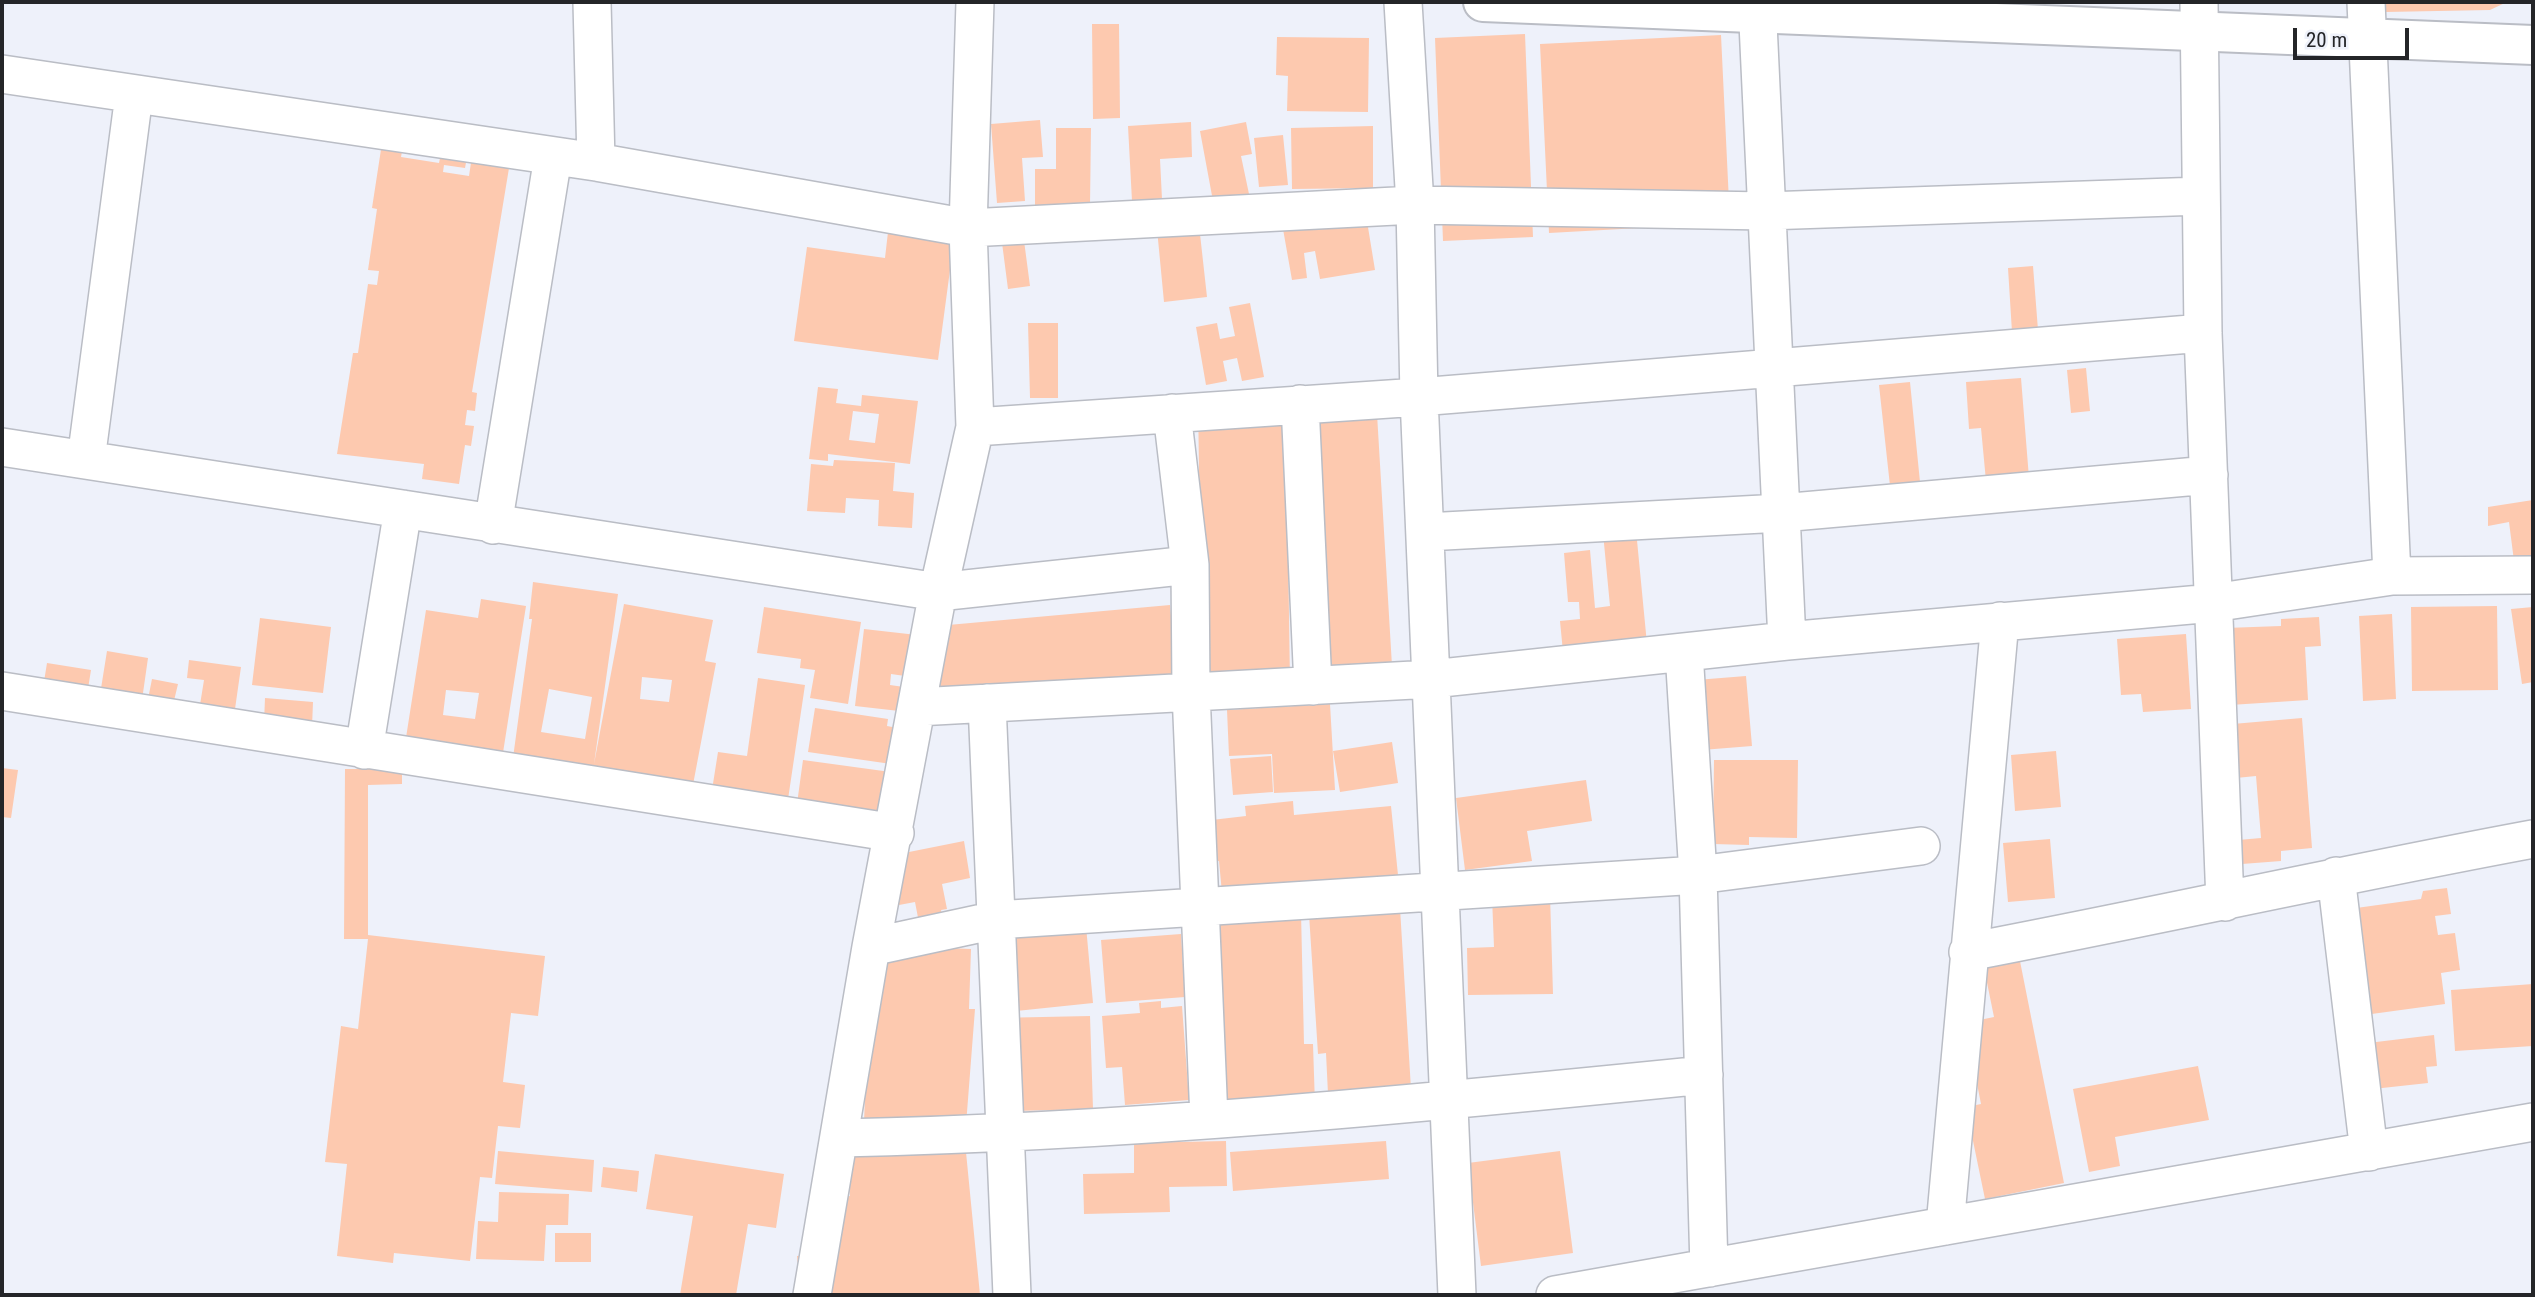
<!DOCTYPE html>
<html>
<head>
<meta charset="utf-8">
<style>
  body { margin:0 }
  #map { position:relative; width:2535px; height:1297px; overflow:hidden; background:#eef1fa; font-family:"Roboto Condensed",sans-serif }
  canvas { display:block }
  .frame { position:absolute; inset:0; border:4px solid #242528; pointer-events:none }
  .scale { position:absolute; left:2293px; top:28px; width:116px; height:32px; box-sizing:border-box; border:4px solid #242528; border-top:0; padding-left:9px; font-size:21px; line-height:24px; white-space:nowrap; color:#242528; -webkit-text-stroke:5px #eef1fa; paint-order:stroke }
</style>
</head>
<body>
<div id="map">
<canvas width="2535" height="1297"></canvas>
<div class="frame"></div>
<div class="scale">20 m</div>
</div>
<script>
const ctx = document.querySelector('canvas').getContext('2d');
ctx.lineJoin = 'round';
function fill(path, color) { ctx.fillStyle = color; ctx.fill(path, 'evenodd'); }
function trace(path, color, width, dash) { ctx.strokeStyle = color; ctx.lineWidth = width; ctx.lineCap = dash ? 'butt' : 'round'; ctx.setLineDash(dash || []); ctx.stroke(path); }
const building = new Path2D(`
  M2385 2H2507L2490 10 2385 12Z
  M1092 24H1119L1120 118 1093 119Z
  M1525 34 1533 237 1443 241 1435 38Z
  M1721 35 1730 223 1549 233 1540 44Z
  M1277 37 1369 38 1368 112 1287 111 1288 76 1276 75Z
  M1040 120 1043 157 1022 158 1025 201 997 203 991 124Z
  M1191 122 1192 157 1160 159 1162 199 1132 201 1128 126Z
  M1246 122 1252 154 1241 156 1249 194 1213 201 1200 131Z
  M1373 126V188L1292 189 1291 128Z
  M1056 128H1091L1090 205 1035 206V169H1056Z
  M1283 135 1288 185 1259 187 1254 138Z
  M382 143 403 146 401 157 439 163 441 153 467 157 465 168 444 165 443 172 469 176 472 156 510 162 472 392 477 393 475 411 467 410 465 425 474 426 471 446 465 445 459 484 422 479 424 464 337 454 353 353H358L368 284 377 285 379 271 368 270 377 209 372 208Z
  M1366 215 1375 270 1320 279 1315 251 1304 253 1307 278 1292 280 1283 229Z
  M1199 225 1207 297 1164 302 1157 229Z
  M888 232 954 240 938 360 794 341 807 247 885 258Z
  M1023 233 1030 286 1008 289 1001 235Z
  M2033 266 2038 330 2012 332 2008 268Z
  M1250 303 1264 377 1242 381 1237 358 1223 361 1227 381 1206 385 1196 327 1217 323 1220 339 1235 336 1229 307Z
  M1028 323H1058V398H1030Z
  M2086 368 2090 411 2071 413 2067 370Z
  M2021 378 2029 478 1986 481 1981 428 1969 429 1966 382Z
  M1910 382 1921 492 1891 495 1879 385Z
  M818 387 838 389 836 403 861 406 862 395 918 401 910 464 828 454V461L809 459ZM853 411 879 414 875 443 849 440Z
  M1376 397 1392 666 1307 671 1291 403Z
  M1198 399 1286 413 1290 683 1202 684Z
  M834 460 895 463 893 491 914 493 912 528 878 526 879 500 846 498 845 513 807 511 811 464 833 466Z
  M2533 500V560L2514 561 2509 522 2488 526V507Z
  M1636 530 1647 644 1563 652 1560 621 1580 619 1579 602H1568L1564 553 1590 550 1595 608 1610 606 1603 533Z
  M533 582 618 594 594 764 624 604 713 620 705 661 716 663 692 790 512 765 532 619H529ZM642 677 672 680 669 702 640 699ZM549 689 592 697 585 739 541 732Z
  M481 599 526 606 502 759 405 744 426 610 478 618ZM446 690 479 693 475 719 443 715Z
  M1170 605 1178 692 933 715 926 627Z
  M2497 606 2498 690 2412 691 2411 607Z
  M764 607 861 622 848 704 810 698 815 670 800 668 801 659 757 653Z
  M2533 607V682L2522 684 2511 609Z
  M2392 614 2396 699 2363 701 2359 616Z
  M2319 617 2321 646 2305 647 2308 700 2230 705 2226 628 2281 626V619Z
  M260 618 331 627 323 693 252 685Z
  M864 629 917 635 912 677 891 674 890 685 911 688 908 712 855 706Z
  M2186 634 2191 709 2143 712 2141 694 2121 695 2117 639Z
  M107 651 148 658 141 707 99 701Z
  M189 660 241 667 234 716 199 711 204 680 187 678Z
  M47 663 91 670 86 701 42 694Z
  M1746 676 1752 746 1702 750 1696 680Z
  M758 678 805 685 787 806 712 790 718 752 747 756Z
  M152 679 178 684 172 709 147 704Z
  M265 698 313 702 312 727 264 723Z
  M1330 704 1335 790 1274 793 1272 754 1229 756 1227 710Z
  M815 708 888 719 887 726 903 729 898 765 808 752Z
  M2302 718 2312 848 2281 851V861L2229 865 2227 841 2261 838 2256 776 2226 779 2221 725Z
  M1392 742 1398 783 1340 792 1333 751Z
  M2056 751 2061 807 2015 811 2011 755Z
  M1271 756 1273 792 1233 795 1230 759Z
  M803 760 898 773 890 824 796 811Z
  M1714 760H1798L1797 838 1749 837V845L1713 844Z
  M2 768 18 770 11 818 2 817Z
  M345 769H402V784L368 785V935L545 956 538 1016 511 1013 503 1082 525 1085 520 1128 498 1126 492 1178 480 1177 470 1261 394 1253 393 1263 337 1256 347 1164 325 1162 341 1026 358 1029 368 939H344Z
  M1586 780 1592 821 1527 831 1532 861 1465 870 1456 798Z
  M1293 801 1294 815 1391 806 1398 875 1222 893 1219 861 1207 863 1203 821 1246 816 1245 806Z
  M2050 839 2055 898 2008 902 2003 843Z
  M964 841 970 878 942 884 947 909 941 910 944 923 920 928 915 902 899 905 889 856Z
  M2447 888 2451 914 2435 916 2438 935 2455 933 2460 970 2441 973 2445 1004 2357 1016 2342 910 2421 899 2423 891Z
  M1550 895 1553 994 1468 995 1467 948 1494 947 1492 897Z
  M1400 908 1411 1089 1328 1094 1326 1053 1318 1054 1309 914Z
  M1301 912 1304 1044H1313L1315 1105 1219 1107 1214 915Z
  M1086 926 1093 1003 997 1013 990 936Z
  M1181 934 1185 997 1106 1003 1101 940Z
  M872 945 971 949 969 1009H975L966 1125 864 1121Z
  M2017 946 2064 1183 1985 1199 1966 1107 1981 1104 1965 1023 1994 1017 1981 953Z
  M2533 984V1046L2455 1051 2451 990Z
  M1161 1001V1008L1182 1006 1189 1100 1125 1105 1122 1067 1106 1068 1102 1016 1140 1013 1139 1003Z
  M1090 1016 1093 1109 1014 1111 995 1018Z
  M2434 1035 2437 1066 2426 1067 2428 1083 2373 1089 2368 1043Z
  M2198 1066 2209 1120 2115 1137 2120 1166 2089 1172 2073 1089Z
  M1226 1141 1227 1186 1169 1187 1170 1212 1084 1214 1083 1174 1134 1173V1143Z
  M1386 1141 1389 1179 1233 1191 1230 1152Z
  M965 1142 980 1295H801L797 1256 836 1253 830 1198 850 1196 845 1154Z
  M498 1151 594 1160 592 1192 495 1184Z
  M1560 1151 1573 1253 1481 1266 1468 1163Z
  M655 1154 784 1174 776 1228 748 1224 736 1295H680L693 1216 646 1209Z
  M603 1167 639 1171 637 1192 601 1187Z
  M499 1192 569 1194 568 1225H546L544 1261 476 1259 478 1221 498 1222Z
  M555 1233H591V1262H555Z`);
const street = new Path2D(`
  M592 2 596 162
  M1403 2 1415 205 1419 397 1457 1295
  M1757 2 1787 641
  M2199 2 2203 333 2225 902
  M2366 2 2392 576
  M2 74 596 162 968 228 1415 205 1766 211 2201 196
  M1300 404 1313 686
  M1172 413 1190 565 1191 692 1209 1119
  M975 427 1419 397 2203 333
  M2 447 938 592 1190 565
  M86 460 134 95
  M493 525 553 157
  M1426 532 1781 513 2209 475
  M1684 652 1698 875 1709 1268
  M2 691 895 833
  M987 703 1012 1295
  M917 707 1432 679 1787 641 2213 603 2392 576 2533 575
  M364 750 403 509
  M2336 876 2369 1152
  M871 947 996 920 1698 875 1921 846
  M1968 952C2157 916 2344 874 2533 839
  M840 1138C1129 1132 1416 1104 1704 1075
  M1945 1226 2000 621
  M812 1295 871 947 938 592 975 427 968 228 975 2
  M1555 1295 2533 1122`);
const secondary = new Path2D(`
  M1483 2 2533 45`);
fill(building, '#fdc9af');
trace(street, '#babdc5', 40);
trace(secondary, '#babdc5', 42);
trace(street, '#fff', 37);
trace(secondary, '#fff', 38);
</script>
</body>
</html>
